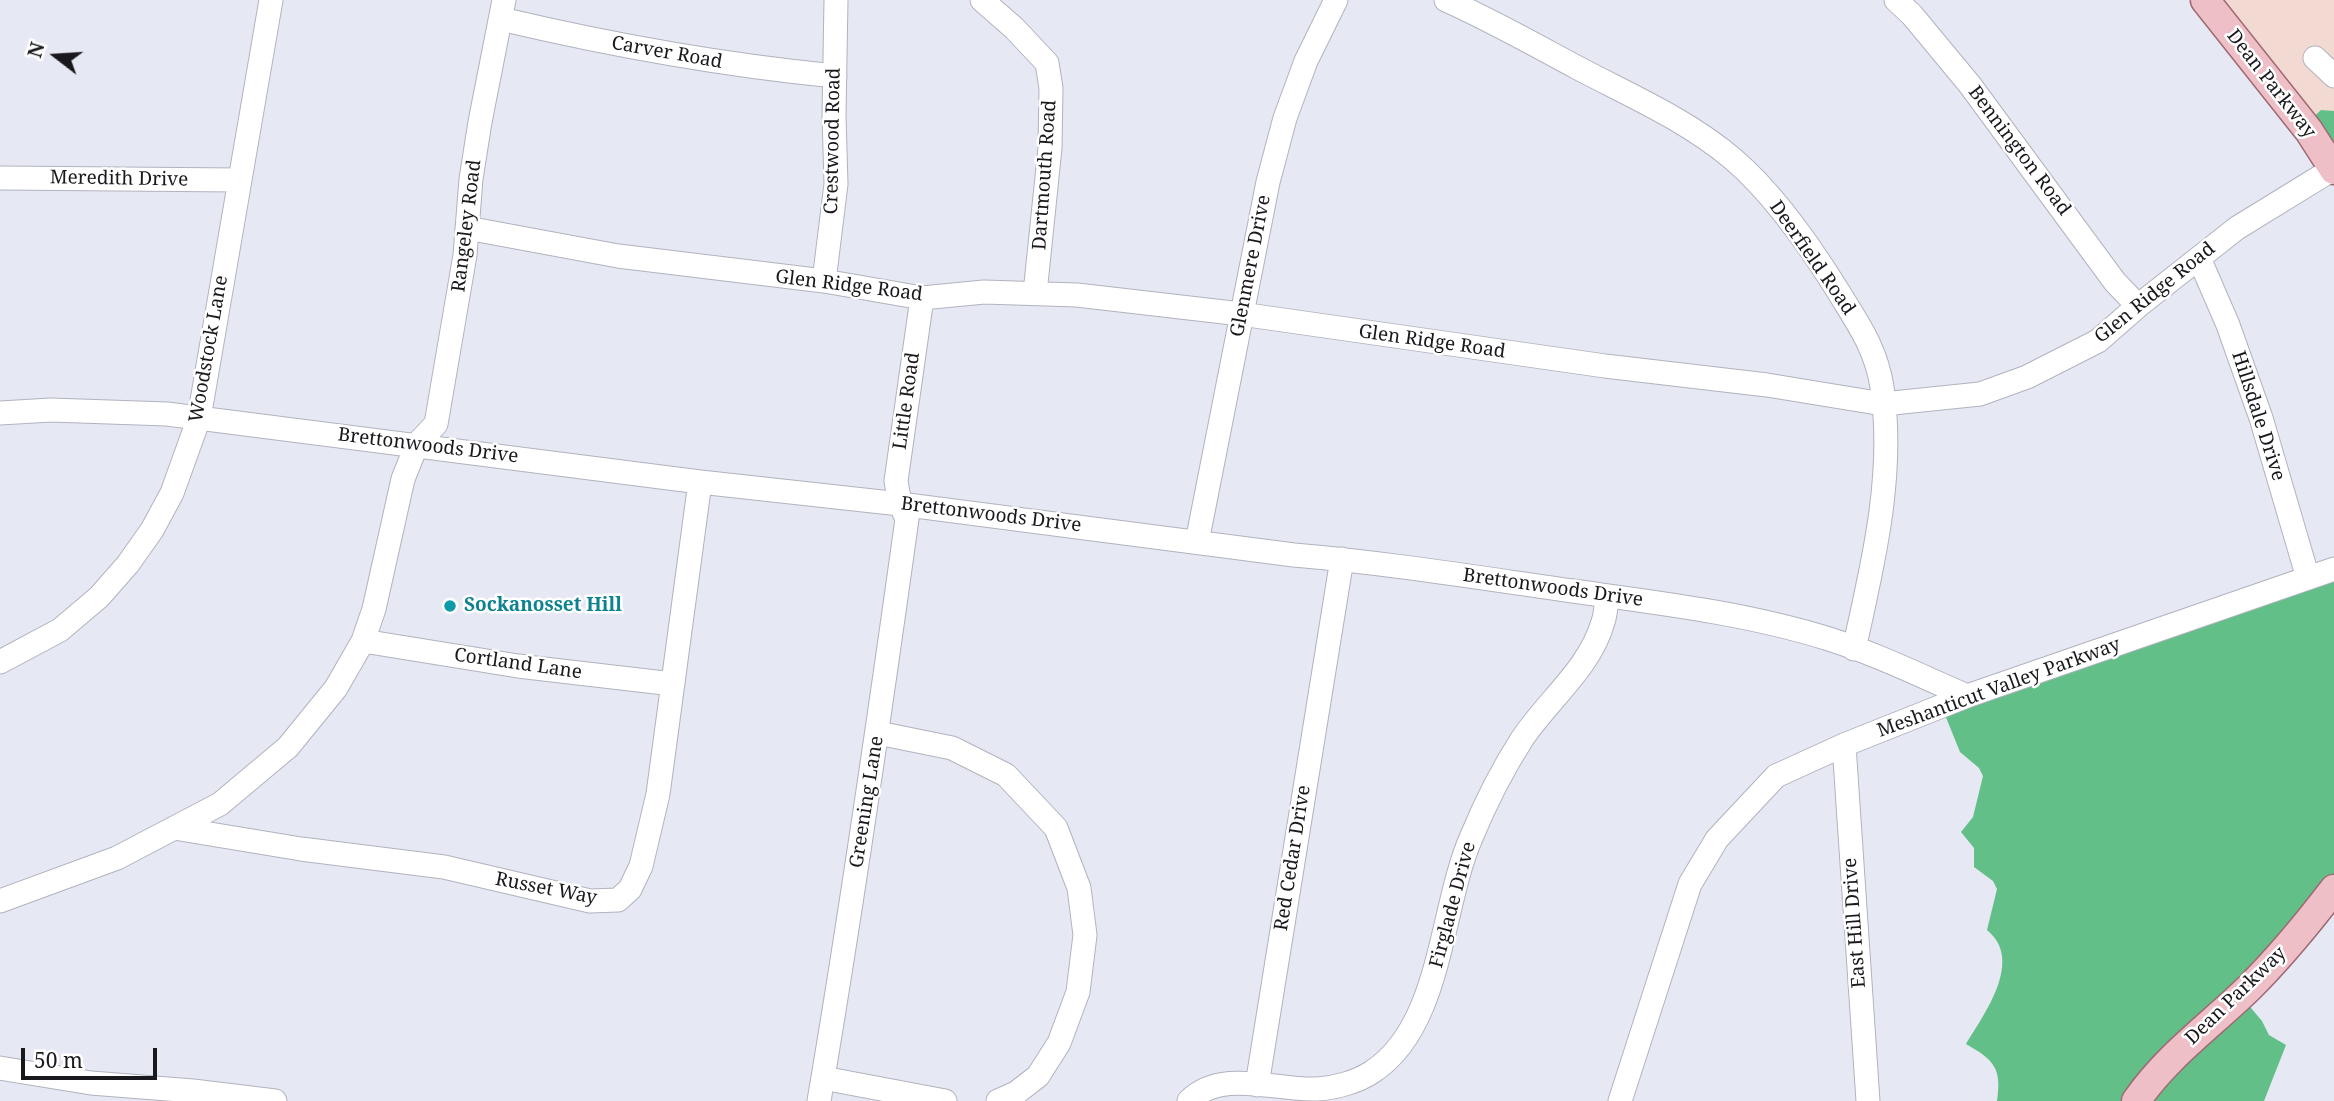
<!DOCTYPE html>
<html>
<head>
<meta charset="utf-8">
<style>
  body { margin:0 }
  #map { position:relative; width:2334px; height:1101px; overflow:hidden; background:#e6e8f4; font-family:"Noto Serif",serif }
  canvas { display:block }
  .north { position:absolute; left:21px; top:21px; width:70px; height:70px; -webkit-text-stroke:5px #fff; paint-order:stroke; rotate:287deg; font-size:19px; font-weight:700; line-height:28px; text-align:center; color:#19191d }
  .north::after { content:''; display:block; margin:auto; width:24px; height:32px; background:#19191d; clip-path:polygon(50% 0,100% 100%,50% 72%,0 100%) }
  .scale { position:absolute; left:21px; top:1048px; width:136px; height:32px; box-sizing:border-box; border:4px solid #19191d; border-top:0; padding-left:9px; font-size:21px; line-height:24px; white-space:nowrap; color:#19191d; -webkit-text-stroke:5px #fff; paint-order:stroke }
</style>
</head>
<body>
<div id="map">
<canvas width="2334" height="1101"></canvas>
<div class="north">N</div>
<div class="scale">50 m</div>
</div>
<script>
const ctx = document.querySelector('canvas').getContext('2d');
ctx.lineJoin = 'round';
function fill(path, color) { ctx.fillStyle = color; ctx.fill(path, 'evenodd'); }
function trace(path, color, width, dash) { ctx.strokeStyle = color; ctx.lineWidth = width; ctx.lineCap = dash ? 'butt' : 'round'; ctx.setLineDash(dash || []); ctx.stroke(path); }
function write(font, color, halo, rows, align = 'center') {
  ctx.font = font + ' "Noto Serif",serif'; ctx.lineWidth = 5; ctx.setLineDash([]); ctx.textBaseline = 'middle'; ctx.strokeStyle = halo; ctx.fillStyle = color; for (const [text, x, y, turn = 0] of rows) {
    ctx.save(); ctx.translate(x, y); ctx.rotate((+turn || 0) * Math.PI / 180); ctx.textAlign = isNaN(turn) ? turn : align; if (halo) ctx.strokeText(text, 0, 0); ctx.fillText(text, 0, 0); ctx.restore();
  }
}
const commercial = new Path2D(`
  M2208 0H2334V111L2321 110 2306 124Z`);
const forest = new Path2D(`
  M2321 110 2334 111V171L2306 124Z
  M2334 569V886L2240 995 2262 1021 2269 1035 2286 1045 2264 1101H1997C2002 1068 1994 1060 1966 1044 1985 1013 2024 960 1987 930L1997 889 1993 881 1974 867V848L1961 832 1973 817 1983 776 1979 768 1960 752 1941 705Z`);
const minor = new Path2D(`
  M982 0 1014 28 1047 63 1051 88 1050 148 1035 293
  M1446 0C1491 20 1535 45 1578 68 1631 96 1687 120 1733 159 1774 194 1810 246 1838 291 1858 324 1876 348 1882 387 1895 474 1873 564 1854 649
  M1896 0 1912 15 1970 85 2115 282 2138 306
  M501 19C611 45 722 65 835 76
  M2315 58 2334 76
  M0 178 239 180
  M467 228 618 256 824 281 922 298 984 292 1077 295 1241 314 1605 366 1767 385 1883 404 1980 394 2027 377 2098 341 2138 306 2237 228 2333 169
  M2199 258 2228 325 2261 418 2308 578
  M824 281 836 184 834 116 836 0
  M0 413 51 410 167 414 700 482 900 504 1294 555C1388 563 1481 578 1573 591 1659 603 1746 613 1829 639 1876 654 1921 676 1967 696
  M1197 542 1268 182 1285 118 1306 61 1336 0
  M363 641 518 666 673 684
  M0 662 60 630 99 597 128 564 152 530 172 493 199 418 271 0
  M878 733 952 748 1006 775 1056 828 1079 888 1085 935 1078 992 1059 1043 1038 1076 1016 1093 998 1101
  M1844 745 1868 1101
  M174 828 301 849 444 867 590 901 618 900 630 889 641 866 658 794 700 482
  M0 901 117 858 220 804 288 747 336 688 363 641 374 609 403 479 417 444 436 424 465 255 471 179 480 122 504 0
  M0 1068 91 1083 193 1091 275 1101
  M823 1078 945 1101
  M1257 1085 1342 559
  M819 1101C852 907 880 713 907 519L900 504 896 481 922 298
  M1189 1101C1222 1068 1276 1091 1317 1089 1335 1088 1357 1082 1372 1072 1442 1027 1440 909 1471 838 1485 804 1502 770 1522 739 1548 700 1590 668 1603 622 1606 614 1606 604 1607 596
  M1620 1101 1690 884 1717 839 1776 776 1844 745 1967 696 2334 569`);
const major = new Path2D(`
  M2205 0 2309 131 2334 170
  M2136 1101C2167 1056 2211 1025 2250 987 2281 956 2308 923 2334 889`);
const markers = [
  [450,606,7,"#0f9aa8"]
];
const streetNames = [
  ["Carver Road",667,53,10],
  ["Dean Parkway",2271,84,52],
  ["Crestwood Road",833,141,-89],
  ["Bennington Road",2019,151,53],
  ["Dartmouth Road",1045,175,-86],
  ["Meredith Drive",119,179,1],
  ["Rangeley Road",467,226,-83],
  ["Deerfield Road",1812,258,55],
  ["Glenmere Drive",1251,266,-79],
  ["Glen Ridge Road",849,286,7],
  ["Glen Ridge Road",2155,293,-39],
  ["Glen Ridge Road",1432,342,8],
  ["Woodstock Lane",209,349,-80],
  ["Little Road",907,401,-82],
  ["Hillsdale Drive",2258,416,72],
  ["Brettonwoods Drive",428,446,7],
  ["Brettonwoods Drive",991,515,7],
  ["Brettonwoods Drive",1553,588,8],
  ["Cortland Lane",518,664,8],
  ["Meshanticut Valley Parkway",1999,688,-20],
  ["Greening Lane",867,802,-81],
  ["Red Cedar Drive",1293,858,-81],
  ["Russet Way",546,889,11],
  ["Firglade Drive",1453,905,-75],
  ["East Hill Drive",1855,923,-94],
  ["Dean Parkway",2236,996,-44]
];
const cultureNames = [
  ["Sockanosset Hill",464,606]
];
fill(commercial, '#f2d9d1');
fill(forest, '#62bf88');
trace(minor, '#b1b3be', 25);
trace(major, '#9e6a73', 31);
trace(minor, '#fff', 23);
trace(major, '#efbfc7', 28);
for (const [x, y, r, color] of markers) { const dot = new Path2D(); dot.arc(x, y, r, 0, 2 * Math.PI); ctx.fillStyle = color; ctx.fill(dot); trace(dot, '#fff', 2.5); }
write('19px', '#19191d', '#fff', streetNames);
write('bold 19px', '#0d838f', '#fff', cultureNames, 'left');
</script>
</body>
</html>
